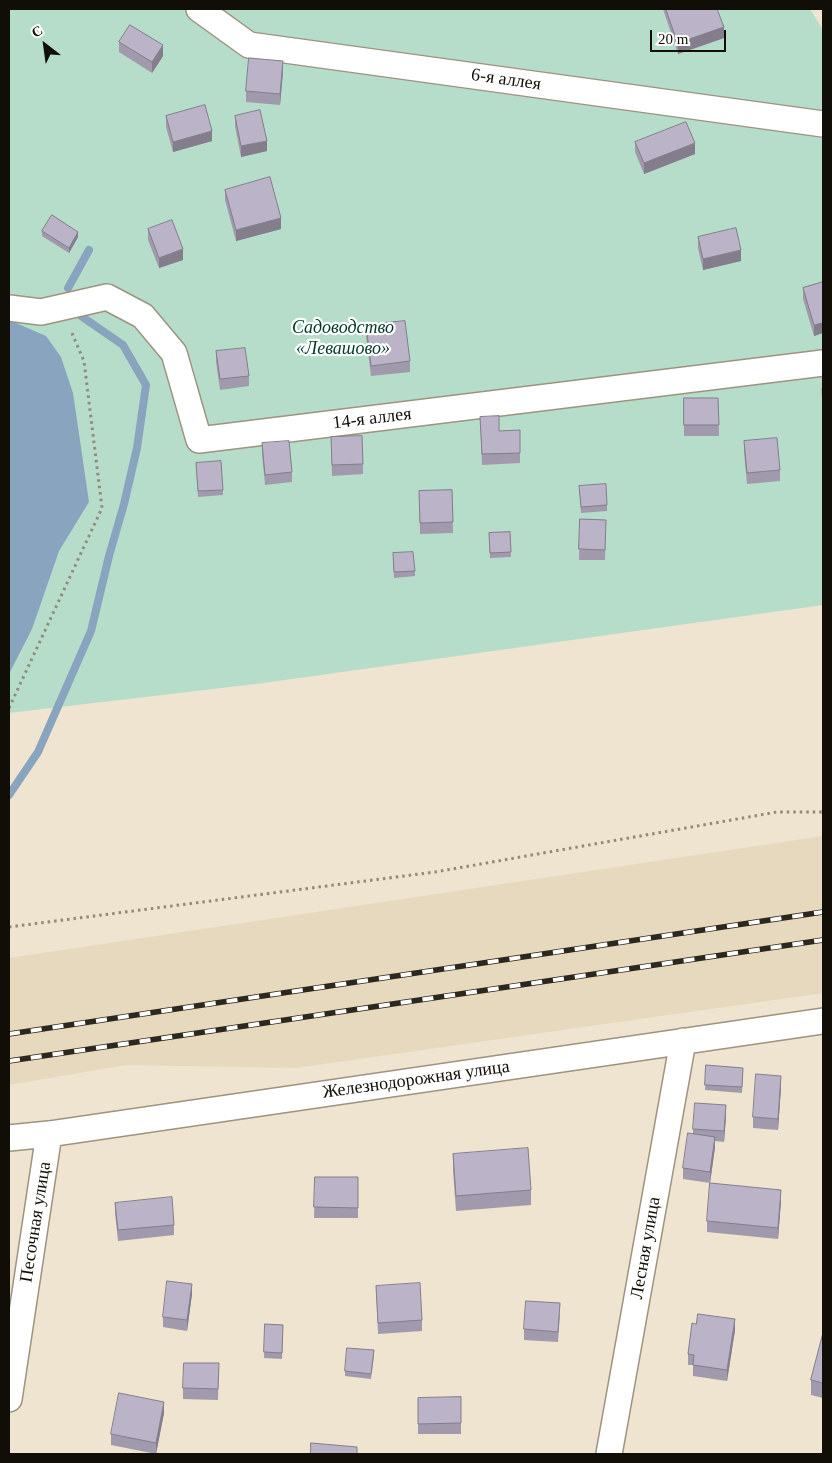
<!DOCTYPE html>
<html>
<head>
<meta charset="utf-8">
<style>
  body { margin:0 }
  #map { position:relative; width:832px; height:1463px; overflow:hidden; background:#eee4cf; font-family:"Times New Roman",serif }
  canvas { display:block }
  .frame { position:absolute; inset:0; border:10px solid #110e07; pointer-events:none }
  .north { position:absolute; left:20px; top:20px; width:50px; height:50px; -webkit-text-stroke:4px #fff; paint-order:stroke; rotate:330deg; font-size:14px; font-weight:700; line-height:20px; text-align:center; color:#110e07 }
  .north::after { content:''; display:block; margin:auto; width:18px; height:22px; background:#110e07; clip-path:polygon(50% 0,100% 100%,50% 72%,0 100%) }
  .scale { position:absolute; left:650px; top:30px; width:76px; height:22px; box-sizing:border-box; border:2px solid #110e07; border-top:0; padding-left:6px; font-size:15px; line-height:18px; white-space:nowrap; color:#110e07; -webkit-text-stroke:4px #fff; paint-order:stroke }
</style>
</head>
<body>
<div id="map">
<canvas width="832" height="1463"></canvas>
<div class="frame"></div>
<div class="north">С</div>
<div class="scale">20 m</div>
</div>
<script>
const ctx = document.querySelector('canvas').getContext('2d');
ctx.lineJoin = 'round';
function fill(path, color) { ctx.fillStyle = color; ctx.fill(path, 'evenodd'); }
function trace(path, color, width, dash) { ctx.strokeStyle = color; ctx.lineWidth = width; ctx.lineCap = dash ? 'butt' : 'round'; ctx.setLineDash(dash || []); ctx.stroke(path); }
function write(font, color, halo, rows, align = 'center') {
  ctx.font = font + ' "Times New Roman",serif'; ctx.lineWidth = 4.5; ctx.setLineDash([]); ctx.textBaseline = 'middle'; ctx.strokeStyle = halo; ctx.fillStyle = color; for (const [text, x, y, turn = 0] of rows) {
    ctx.save(); ctx.translate(x, y); ctx.rotate((+turn || 0) * Math.PI / 180); ctx.textAlign = isNaN(turn) ? turn : align; if (halo) ctx.strokeText(text, 0, 0); ctx.fillText(text, 0, 0); ctx.restore();
  }
}
const built = new Path2D(`
  M823 836V993L296 1068 126 1065 9 1085V958Z`);
const green = new Path2D(`
  M9 9H810L823 30V605L256 684 9 713Z`);
const water = new Path2D(`
  M9 320 46 336 61 357 73 393 89 502 59 551 32 629 9 674Z`);
const stream = new Path2D(`
  M68 288 89 250
  M9 795 38 752 91 631 109 556 124 504 137 448 146 385 123 345 81 316`);
const path = new Path2D(`
  M9 708 102 508 84 361 71 331
  M9 927 435 872 777 812H823`);
const minor = new Path2D(`
  M199 9 249 45 823 124
  M9 308 41 312 107 297 143 316 174 353 199 440 823 363
  M9 1138 49 1134 823 1021
  M9 1399 49 1134
  M609 1454 683 1041`);
const rail = new Path2D(`
  M9 1034 823 912
  M9 1061 823 940`);
const wall = new Path2D(`
  M663 9H717L724 38 678 54Z
  M119 42 163 56 152 73 119 52Z
  M283 72 280 105 246 102V91Z
  M166 116 212 141 173 152 166 127Z
  M235 116 267 151 241 157 235 126Z
  M635 142 695 154 644 174 635 152Z
  M225 190 281 229 236 241 225 200Z
  M148 229 183 260 159 268 148 240Z
  M42 231 78 237 69 253 42 236Z
  M698 237 741 261 703 270 698 248Z
  M823 282V333L814 336 803 299V288Z
  M366 325 410 361V372L371 376 366 336Z
  M216 351 249 376V386L220 390 216 362Z
  M684 398H718L719 436H684Z
  M480 417 499 431 520 453V463L482 465Z
  M331 437 363 464V474L332 476Z
  M744 441 780 470V481L747 484 744 452Z
  M262 443 292 472V482L265 485 262 454Z
  M196 463 223 490V495L198 497Z
  M579 486 607 505V511L581 513Z
  M452 490 453 533 420 534 419 491Z
  M580 519 606 520 605 560H579Z
  M510 532 511 557 490 558 489 533Z
  M393 559 415 571V576L394 578Z
  M706 1065 743 1068 742 1093 705 1090Z
  M781 1087 778 1130 753 1128V1117Z
  M726 1116 724 1142 715 1141V1147L710 1183 683 1179V1168L693 1134V1129Z
  M453 1154 531 1190V1205L456 1211 453 1170Z
  M315 1177H358V1218H314Z
  M781 1201 778 1239 707 1232V1221Z
  M115 1203 174 1225V1235L118 1241 115 1213Z
  M376 1286 422 1320V1331L378 1334Z
  M192 1294 187 1331 163 1327V1317Z
  M560 1314 558 1342 524 1340V1329Z
  M265 1324 283 1325 282 1359 264 1358Z
  M735 1330 727 1381 693 1376V1365H688V1354Z
  M823 1333V1398L811 1395V1380Z
  M374 1356 371 1379 345 1376V1371Z
  M219 1363 218 1400 183 1399V1388Z
  M461 1397V1434H418V1398Z
  M164 1413 156 1454 111 1445V1434Z`);
const shadedWall = new Path2D(`
  M724 27V38L678 54V43Z
  M163 45V56L152 73V62Z
  M283 61V72L280 105V94Z
  M212 131V141L173 152V142Z
  M267 141V151L241 157V146Z
  M695 143V154L644 174V163Z
  M281 218V229L236 241V230Z
  M78 232V237L69 253V248Z
  M183 249V260L159 268V258Z
  M741 250V261L703 270V259Z
  M823 323V333L814 336V325Z
  M781 1076V1087L778 1130V1119Z
  M726 1105V1116L724 1142V1131Z
  M715 1137V1147L710 1183V1172Z
  M781 1190V1201L778 1239V1228Z
  M192 1284V1294L187 1331V1320Z
  M735 1319V1330L727 1381V1370Z
  M164 1402V1413L156 1454V1443Z`);
const building = new Path2D(`
  M666 9H717L724 27 678 43Z
  M130 25 163 45 152 62 119 42Z
  M249 58 283 61 280 94 246 91Z
  M205 105 212 131 173 142 166 116Z
  M260 110 267 141 241 146 235 116Z
  M686 122 695 143 644 163 635 142Z
  M270 177 281 218 236 230 225 190Z
  M52 215 78 232 69 248 42 231Z
  M172 220 183 249 159 258 148 229Z
  M736 228 741 250 703 259 698 237Z
  M823 282V323L814 325 803 288Z
  M405 321 410 361 371 366 366 325Z
  M245 348 249 376 220 379 216 351Z
  M823 388V406L822 389Z
  M684 398H718L719 425H684Z
  M499 416V431L520 430V453L482 454 480 417Z
  M362 436 363 464 332 465 331 437Z
  M777 438 780 470 747 473 744 441Z
  M289 441 292 472 265 475 262 443Z
  M221 461 223 490 198 491 196 463Z
  M606 484 607 505 581 507 579 486Z
  M452 490 453 522 420 523 419 491Z
  M580 519 606 520 605 550 579 549Z
  M510 532 511 552 490 553 489 533Z
  M413 552 415 571 394 572 393 553Z
  M706 1065 743 1068 742 1087 705 1085Z
  M756 1074 781 1076 778 1119 753 1117Z
  M695 1103 726 1105 724 1131 693 1129Z
  M688 1133 715 1137 710 1172 683 1168Z
  M528 1148 531 1190 456 1196 453 1154Z
  M315 1177H358V1208L314 1207Z
  M710 1183 781 1190 778 1228 707 1221Z
  M172 1197 174 1225 118 1230 115 1203Z
  M167 1281 192 1284 187 1320 163 1317Z
  M420 1283 422 1320 378 1323 376 1286Z
  M526 1301 560 1303 558 1332 524 1329Z
  M698 1314 735 1319 727 1370 693 1365 694 1355 688 1354 692 1323 696 1324Z
  M265 1324 283 1325 282 1353 264 1352Z
  M823 1333V1383L811 1380Z
  M347 1348 374 1350 371 1374 345 1371Z
  M184 1363H219L218 1389 183 1388Z
  M119 1393 164 1402 156 1443 111 1434Z
  M461 1397V1423L418 1424V1398Z
  M311 1443 357 1447V1454H311Z`);
const streetNames = [
  ["6-я аллея",506,80,8],
  ["14-я аллея",372,419,-7],
  ["Железнодорожная улица",416,1080,-8],
  ["Песочная улица",36,1222,-81],
  ["Лесная улица",646,1248,-80]
];
const parkNames = [
  ["Садоводство",343,328],
  ["«Левашово»",343,349]
];
fill(built, '#e7d9be');
fill(green, '#b6ddca');
fill(water, '#89a4bf');
trace(stream, '#89a4bf', 8);
trace(minor, '#9d9380', 28);
trace(path, '#918a7b', 3, [2.5, 4]);
trace(minor, '#fff', 25);
trace(rail, '#2c2820', 5.5);
trace(rail, '#fff', 4, [11]);
fill(wall, '#a19aac');
fill(shadedWall, '#837d8c');
fill(building, '#bbb3c8');
trace(building, '#837d8c', 1);
write('18px', '#110e07', '#fff', streetNames);
write('italic 18px', '#003825', '#fff', parkNames);
</script>
</body>
</html>
